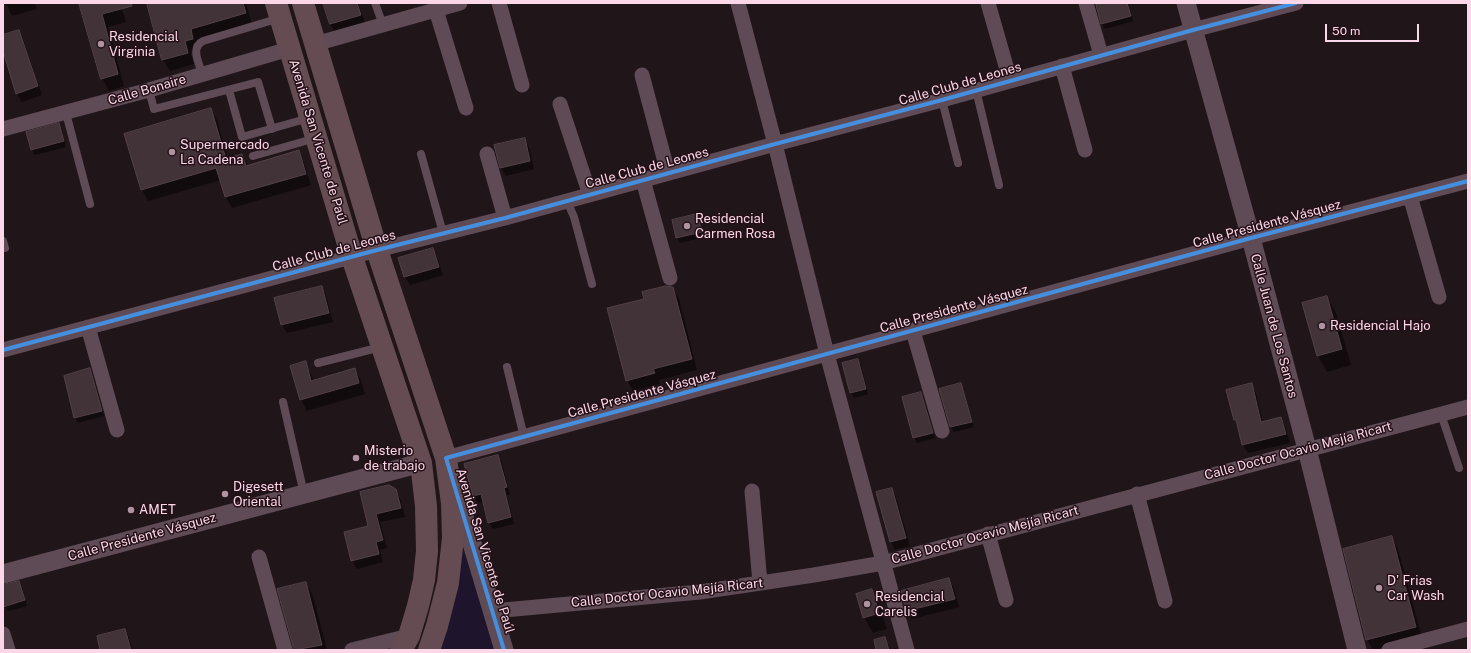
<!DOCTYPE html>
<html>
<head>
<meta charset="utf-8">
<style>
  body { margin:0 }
  #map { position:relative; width:1471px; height:653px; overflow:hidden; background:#201519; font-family:"Public Sans",sans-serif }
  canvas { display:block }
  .frame { position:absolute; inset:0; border:4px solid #fcd7e8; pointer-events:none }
  .scale { position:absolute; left:1325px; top:24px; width:94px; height:18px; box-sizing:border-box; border:2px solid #fcd7e8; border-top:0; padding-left:5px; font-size:12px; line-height:14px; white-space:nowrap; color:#fcd7e8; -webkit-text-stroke:3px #241118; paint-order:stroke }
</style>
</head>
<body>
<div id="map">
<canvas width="1471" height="653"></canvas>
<div class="frame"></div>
<div class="scale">50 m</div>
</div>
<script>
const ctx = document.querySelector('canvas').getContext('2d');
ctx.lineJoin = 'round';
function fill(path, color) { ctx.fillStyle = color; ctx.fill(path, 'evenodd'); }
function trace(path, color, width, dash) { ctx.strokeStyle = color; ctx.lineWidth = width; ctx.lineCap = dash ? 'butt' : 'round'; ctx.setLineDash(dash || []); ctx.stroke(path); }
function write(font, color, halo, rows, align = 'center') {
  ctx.font = font + ' "Public Sans",sans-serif'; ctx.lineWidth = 3; ctx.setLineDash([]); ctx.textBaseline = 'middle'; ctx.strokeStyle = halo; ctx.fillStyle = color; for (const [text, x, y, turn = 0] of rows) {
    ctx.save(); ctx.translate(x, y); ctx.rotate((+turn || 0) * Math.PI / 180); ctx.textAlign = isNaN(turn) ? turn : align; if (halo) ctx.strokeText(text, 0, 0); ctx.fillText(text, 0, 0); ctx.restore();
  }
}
const green = new Path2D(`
  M464 541 497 650H437Z`);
const shadow = new Path2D(`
  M6 3H35L37 9 12 16Z
  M81 3H120L126 22 108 27 124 86 109 91 102 78Z
  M148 3H246L252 24 196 40 199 50 190 52 194 64 170 71 163 60Z
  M324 3H358L365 23 335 32 330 24Z
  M1109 3H1128L1133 21 1105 29 1102 24Z
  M18 31 23 39 42 95 22 102 17 94 3 49V36Z
  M210 109 217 120 228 159 242 155 248 166 298 152 304 163 311 185 232 208 226 197 221 180 148 201 142 190 125 134Z
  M59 124 62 130 66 147 35 155 32 150 28 133Z
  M524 139 529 147 534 169 506 176 501 168Z
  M697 215 700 221 704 237 680 243 677 237Z
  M432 249 437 257 443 275 410 285 405 277 400 259Z
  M322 287 326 295 333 322 287 333 282 325 276 299Z
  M672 287 679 299 697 370 659 380 660 384 633 391 627 380 645 299Z
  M1327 297 1336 313 1351 365 1327 372 1318 356 1303 304Z
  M858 360 861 365 868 394 854 398 851 393Z
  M305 363 311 374 314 381 354 369 361 380 365 394 307 411 301 400Z
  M90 370 93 375 104 416 78 423 75 418Z
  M960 384 963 389 974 427 954 432 951 427 940 389Z
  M1251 384 1256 393 1263 423 1280 418 1285 426 1290 443 1248 453 1243 445 1238 426 1235 420Z
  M921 393 924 398 935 438 917 443 914 438 903 398Z
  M497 456 502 463 510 494 507 495 514 524 493 529 489 522 484 501 478 503 474 496 465 465Z
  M892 489 896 497 910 546 895 550 891 542Z
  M395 490 400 498 405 517 380 522 387 548 380 550 383 562 357 569 352 561 369 527 361 492Z
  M1392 538 1398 549 1422 638 1373 650 1367 639Z
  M949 579 954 588 959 607 912 619 907 611 902 591Z
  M19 582 22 588 27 606 8 611 3 599V587Z
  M306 583 313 596 327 650 295 649Z
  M871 591 882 611 866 616V618L882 613 887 629 873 633 864 617Z
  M125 630 129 638 133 650H101Z
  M884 638 891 650 896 648 897 650H877Z`);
const building = new Path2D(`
  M79 3H131L132 6 102 14 118 74 101 79Z
  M147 3H243L246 13 191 29 193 39 185 41 188 53 162 60Z
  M323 3H357L361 15 330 24Z
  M1105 3H1127L1131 16 1101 24 1096 5Z
  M19 30 38 86 16 94 3 51V35Z
  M211 108 226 159 242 154 246 166 299 150 306 174 225 197 216 168 141 190 124 134Z
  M59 123 64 141 31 150 26 132Z
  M525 138 530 161 500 168 494 145Z
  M697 214 702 232 676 238 672 220Z
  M433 248 439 267 404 277 398 258Z
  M322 286 329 313 281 325 274 298Z
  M666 286 673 287 692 359 653 369 655 373 626 381 607 308 644 299 642 292Z
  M1327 296 1342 349 1317 356 1302 303Z
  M858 359 866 389 850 393 842 363Z
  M306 361 311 381 355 368 359 383 300 400 290 366Z
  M90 368 102 411 74 418 64 376Z
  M961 383 972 422 950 427 939 389Z
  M1252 383 1261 422 1281 417 1286 434 1242 445 1236 420H1234L1226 390Z
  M921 392 933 433 913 438 902 397Z
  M498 455 507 487 504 488 511 517 488 523 481 494 473 496 464 464Z
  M389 485 396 489 401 508 376 514 383 540 376 542 379 554 351 561 344 532 368 526 360 492Z
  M892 488 906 538 890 542 876 492Z
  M1392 536 1416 627 1366 640 1343 549Z
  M949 578 955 599 906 611 901 591Z
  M19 581 25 600 3 607V585Z
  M306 582 322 645 294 650 277 589Z
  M872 589 879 613 863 618 856 594Z
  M125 629 131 650H100L97 636Z
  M885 637 889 650H876L874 640Z`);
const service = new Path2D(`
  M375 3 383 25
  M202 74C199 62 190 48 203 41L280 18
  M149 90 154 109 258 82 272 129
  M229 90 242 137 309 118
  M976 90 999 185
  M942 100 958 163
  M66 113 90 204
  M421 154 443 233
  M253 156 316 138
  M567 201 574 217 592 284
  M3 241 5 248
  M318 363 381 347
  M507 367 524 437
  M283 402 304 494
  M1441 414 1459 468`);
const minor = new Path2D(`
  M499 3 522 85
  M738 3 775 144 827 354 907 650
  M988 3 1010 80
  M1086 3 1101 55
  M436 10 466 108
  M315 44 460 3
  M1062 66 1085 150
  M642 75 668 173
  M560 104 590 195
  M3 129 149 90 289 49
  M487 154 505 218
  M643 180 670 278
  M1410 196 1439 297
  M88 327 117 430
  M913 331 942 431
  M3 350 377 250 505 218 775 144 942 100 1193 30 1296 3
  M446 458 1251 238 1468 181
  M752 491 760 583
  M1137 494 1165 601
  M988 534 1006 600
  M259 557 285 650
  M493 611 700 592 814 575 883 563 1468 407
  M3 634 8 650
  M352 650 409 636
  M1389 650 1468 629`);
const tertiary = new Path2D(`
  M1186 3 1251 238 1307 449 1357 650
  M456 490 504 650
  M3 574 421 463`);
const primary = new Path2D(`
  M276 3 352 257 421 463 426 506 427 551 424 580 418 606 409 636 401 650
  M303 3 377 250 446 458 452 503 453 538 448 583 437 626 429 650`);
const cycleway = new Path2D(`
  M3 350 377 250 505 218 775 144 942 100 1193 30 1296 3
  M504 650 446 458 1251 238 1468 181`);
const markers = [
  [101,44,4,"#af93a0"],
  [172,152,4,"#af93a0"],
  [687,226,4,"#af93a0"],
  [1322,326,4,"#af93a0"],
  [356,458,4,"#af93a0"],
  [225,494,4,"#af93a0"],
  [131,510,4,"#af93a0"],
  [1379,588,4,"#af93a0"],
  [867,604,4,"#af93a0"]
];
const poiNames = [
  ["Residencial",109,37],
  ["Virginia",109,52],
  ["Supermercado",180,145],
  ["La Cadena",180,160],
  ["Residencial",695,219],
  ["Carmen Rosa",695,234],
  ["Residencial Hajo",1330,326],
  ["Misterio",364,451],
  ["de trabajo",364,466],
  ["Digesett",233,487],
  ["Oriental",233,502],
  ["AMET",139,510],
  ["D' Frias",1387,581],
  ["Car Wash",1387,596],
  ["Residencial",875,597],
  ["Carelis",875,612]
];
const streetNames = [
  ["Calle Club de Leones",960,84,-16],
  ["Calle Bonaire",147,90,-16],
  ["Avenida San Vicente de Paúl",318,142,73],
  ["Calle Club de Leones",647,168,-15],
  ["Calle Presidente Vásquez",1267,224,-15],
  ["Calle Club de Leones",334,251,-15],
  ["Calle Presidente Vásquez",954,309,-15],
  ["Calle Juan de Los Santos",1274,326,75],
  ["Calle Presidente Vásquez",642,394,-15],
  ["Calle Doctor Ocavio Mejía Ricart",1298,451,-15],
  ["Calle Doctor Ocavio Mejía Ricart",985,535,-15],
  ["Calle Presidente Vásquez",142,537,-15],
  ["Avenida San Vicente de Paúl",485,551,73],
  ["Calle Doctor Ocavio Mejía Ricart",667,593,-6]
];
fill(green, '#1e142b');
fill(shadow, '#0007');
fill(building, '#423338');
trace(building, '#534148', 1);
trace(service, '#5f4b55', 8);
trace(minor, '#5f4b55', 15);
trace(tertiary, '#5f4b55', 19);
trace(primary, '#644c52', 22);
trace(cycleway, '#468fdf', 4);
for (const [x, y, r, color] of markers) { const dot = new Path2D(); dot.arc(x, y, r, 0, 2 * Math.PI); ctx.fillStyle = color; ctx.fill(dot); trace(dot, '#241118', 1.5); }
write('13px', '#fcd7e8', '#241118', poiNames, 'left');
write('13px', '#fcd7e8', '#241118', streetNames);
</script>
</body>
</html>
